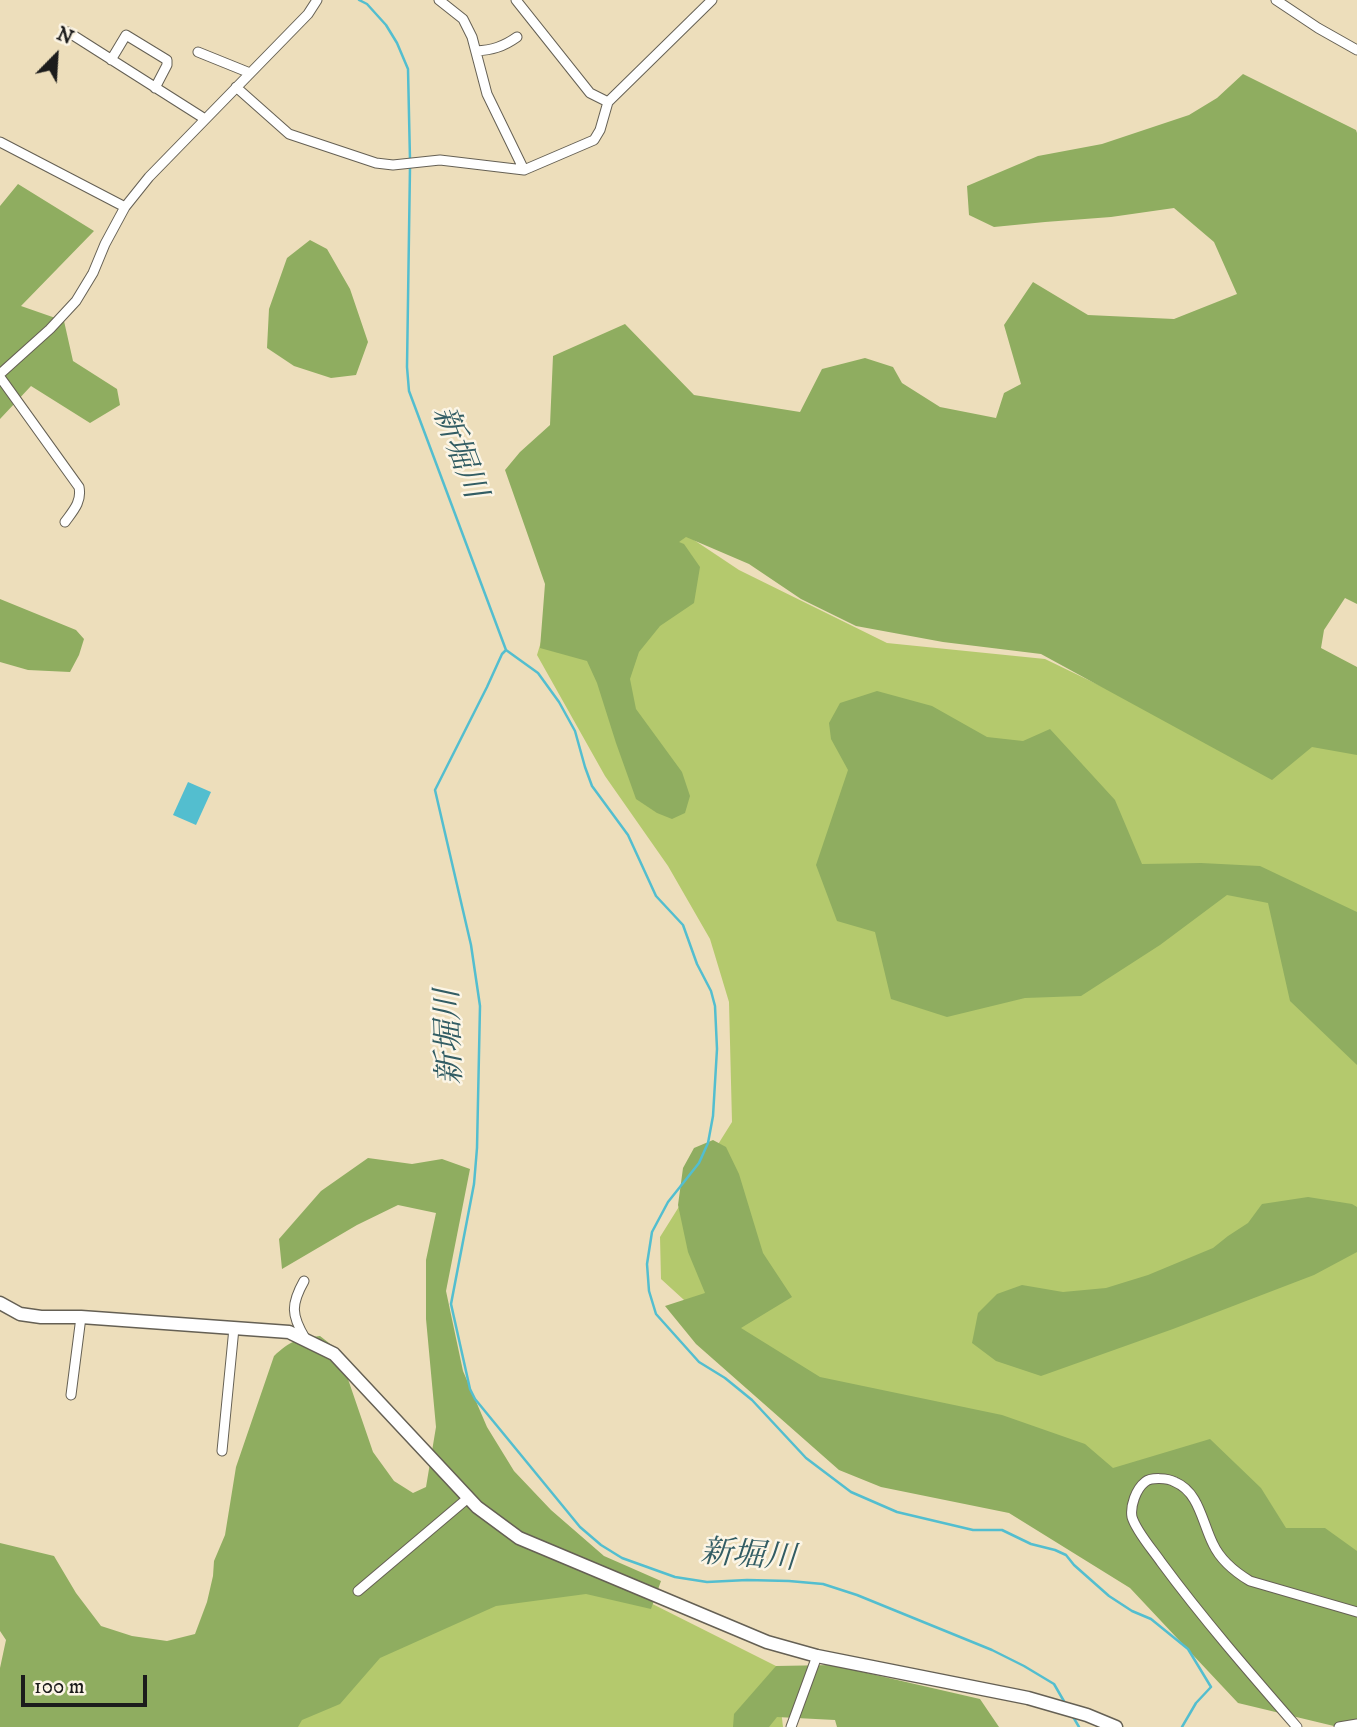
<!DOCTYPE html>
<html>
<head>
<meta charset="utf-8">
<style>
  body { margin:0 }
  #map { position:relative; width:1357px; height:1727px; overflow:hidden; background:#eddebb; font-family:"IM FELL DW Pica",serif }
  canvas { display:block }
  .north { position:absolute; left:21px; top:21px; width:70px; height:70px; -webkit-text-stroke:5px #fcf5e5; paint-order:stroke; rotate:24deg; font-size:19px; font-weight:700; line-height:28px; text-align:center; color:#1c1c1c }
  .north::after { content:''; display:block; margin:auto; width:24px; height:32px; background:#1c1c1c; clip-path:polygon(50% 0,100% 100%,50% 72%,0 100%) }
  .scale { position:absolute; left:21px; top:1675px; width:126px; height:32px; box-sizing:border-box; border:4px solid #1c1c1c; border-top:0; padding-left:9px; font-size:21px; line-height:24px; white-space:nowrap; color:#1c1c1c; -webkit-text-stroke:5px #fcf5e5; paint-order:stroke }
</style>
</head>
<body>
<div id="map">
<canvas width="1357" height="1727"></canvas>
<div class="north">N</div>
<div class="scale">100 m</div>
</div>
<script>
const ctx = document.querySelector('canvas').getContext('2d');
ctx.lineJoin = 'round';
function fill(path, color) { ctx.fillStyle = color; ctx.fill(path, 'evenodd'); }
function trace(path, color, width, dash) { ctx.strokeStyle = color; ctx.lineWidth = width; ctx.lineCap = dash ? 'butt' : 'round'; ctx.setLineDash(dash || []); ctx.stroke(path); }
function write(font, color, halo, rows, align = 'center') {
  ctx.font = font + ' "IM FELL DW Pica","Noto Serif JP",serif'; ctx.lineWidth = 5; ctx.setLineDash([]); ctx.textBaseline = 'middle'; ctx.strokeStyle = halo; ctx.fillStyle = color; for (const [text, x, y, turn = 0] of rows) {
    ctx.save(); ctx.translate(x, y); ctx.rotate((+turn || 0) * Math.PI / 180); ctx.textAlign = isNaN(turn) ? turn : align; if (halo) ctx.strokeText(text, 0, 0); ctx.fillText(text, 0, 0); ctx.restore();
  }
}
const green = new Path2D(`
  M679 530 739 570 887 643 1045 659 1227 747 1301 729 1357 754V1591L1110 1520 740 1351 661 1279 660 1237 732 1122 729 1002 710 939 668 866 605 776 537 655 556 592Z
  M535 1545 776 1666 783 1727H233Z`);
const forest = new Path2D(`
  M1243 74 1356 130 1357 133V604L1345 598 1324 630 1321 648 1357 667V755L1312 747 1272 780 1041 654 943 642 856 626 801 599 749 564 686 537 679 542 684 544 700 567 694 603 660 626 639 652 630 679 636 709 682 772 690 796 685 813 672 819 657 813 636 799 616 743 597 683 587 661 540 648 545 584 505 470 520 452 550 425 553 356 625 324 694 395 800 412 822 369 865 358 893 367 902 383 940 407 996 418 1004 393 1021 384 1004 325 1033 282 1088 315 1174 319 1237 294 1214 242 1174 208 1111 217 1045 222 994 227 969 215 967 186 1038 156 1102 144 1189 115 1217 98Z
  M18 184 94 231 21 306 64 321 73 361 117 389 120 405 90 423 31 386 0 419V206Z
  M310 240 327 249 350 289 368 342 356 375 331 378 294 366 267 348 269 309 287 258Z
  M0 599 76 630 84 639 79 655 70 672 28 670 0 662Z
  M877 691 932 706 987 737 1023 741 1050 729 1115 800 1142 864 1201 863 1260 866 1357 912V1065L1290 1001 1268 903 1227 895 1160 945 1081 996 1025 998 947 1017 891 999 875 932 837 921 816 865 848 770 831 739 829 723 840 703Z
  M713 1140 726 1147 739 1174 763 1253 792 1297 741 1328 820 1377 1002 1415 1085 1444 1113 1468 1210 1439 1261 1488 1286 1528H1325L1357 1551V1727H1338L1238 1703 1130 1588 1009 1513 881 1487 839 1470 696 1344 665 1306 705 1293 688 1252 678 1205 683 1168 694 1148Z
  M368 1158 412 1164 442 1159 470 1169 446 1291 463 1371 487 1427 514 1471 551 1510 604 1556 661 1581 651 1609 586 1594 496 1606 380 1658 340 1704 302 1720 298 1727H0V1668L6 1640 0 1631V1543L54 1556 76 1593 101 1626 132 1636 167 1641 195 1634 207 1602 213 1576 214 1561 225 1535 236 1467 274 1356C290 1341 299 1338 320 1336L338 1350 373 1452 394 1481 413 1493 426 1487 436 1427 426 1319V1260L436 1213 398 1205 357 1225 282 1269 279 1239 321 1191Z
  M1308 1197 1352 1204 1357 1207V1252L1314 1275 1173 1329 1041 1376 996 1361 972 1343 978 1313 997 1294 1022 1285 1063 1292 1106 1288 1148 1275 1213 1248 1228 1236 1248 1223 1262 1204Z
  M832 1665 980 1699 999 1727H837L835 1720 777 1717 769 1727H733L734 1714 776 1666Z`);
const water = new Path2D(`
  M188 782 211 792 196 825 173 815Z`);
const stream = new Path2D(`
  M359 0 367 4 386 25 397 43 408 69 410 160
  M410 167 407 367 409 391 506 650
  M506 650 502 654 487 687 435 790 471 945 480 1006 477 1148 474 1184 451 1304 470 1389 475 1399 580 1527 601 1545 622 1558 675 1577 707 1582 747 1580 789 1581 823 1584 857 1595 992 1650 1024 1666 1054 1684 1065 1703
  M506 650 538 673 559 702 575 731 585 767 592 786 628 835 656 896 683 925 697 964 711 991 715 1006 717 1049 713 1116 708 1143 699 1163 668 1202 652 1232 647 1264 649 1291 656 1314 699 1362 725 1378 752 1400 806 1458 851 1492 897 1512 973 1530H1002L1031 1544 1055 1550 1066 1555 1074 1565 1109 1596 1132 1611 1151 1619 1188 1649 1211 1687 1196 1703 1182 1727
  M1072 1715 1079 1727`);
const minor = new Path2D(`
  M439 0 463 19 472 37 487 94 524 170
  M516 0 590 93 608 102
  M1276 0 1318 28 1357 50
  M68 32 205 119
  M476 51C492 50 503 47 517 37
  M198 52 250 73
  M111 60 126 35 167 60V65L155 88
  M236 87 289 134 376 163 393 165 440 160 524 170 594 140 600 130 608 102 712 0
  M0 142 125 207
  M0 374 50 329 76 301 93 273 105 244 125 207 149 177 308 14 317 0
  M0 377 79 487C82 502 73 511 65 522
  M304 1281C291 1304 291 1315 305 1338
  M71 1395 81 1317
  M222 1451 234 1328
  M358 1591 468 1498
  M791 1727 817 1656
  M1297 1727C1250 1673 1203 1619 1161 1562 1152 1549 1136 1531 1132 1517 1130 1506 1136 1489 1145 1482 1151 1477 1168 1478 1175 1482 1199 1492 1202 1522 1213 1544 1220 1559 1235 1572 1250 1581L1357 1612
  M1339 1727 1357 1724`);
const tertiary = new Path2D(`
  M0 1303 20 1314 41 1317H81L289 1332 334 1354 477 1507 519 1538 767 1642 817 1656 1028 1698 1087 1715 1116 1727`);
const waterNames = [
  ["新堀川",457,453,69],
  ["新堀川",452,1037,-92],
  ["新堀川",748,1558,4]
];
fill(green, '#b4c96d');
fill(forest, '#8fad60');
fill(water, '#53becf');
trace(stream, '#53becf', 2.5);
trace(minor, '#656054', 11);
trace(tertiary, '#656054', 15);
trace(minor, '#fff', 9);
trace(tertiary, '#fff', 12);
write('italic 32px', '#325d64', '#fcf5e5', waterNames);
</script>
</body>
</html>
